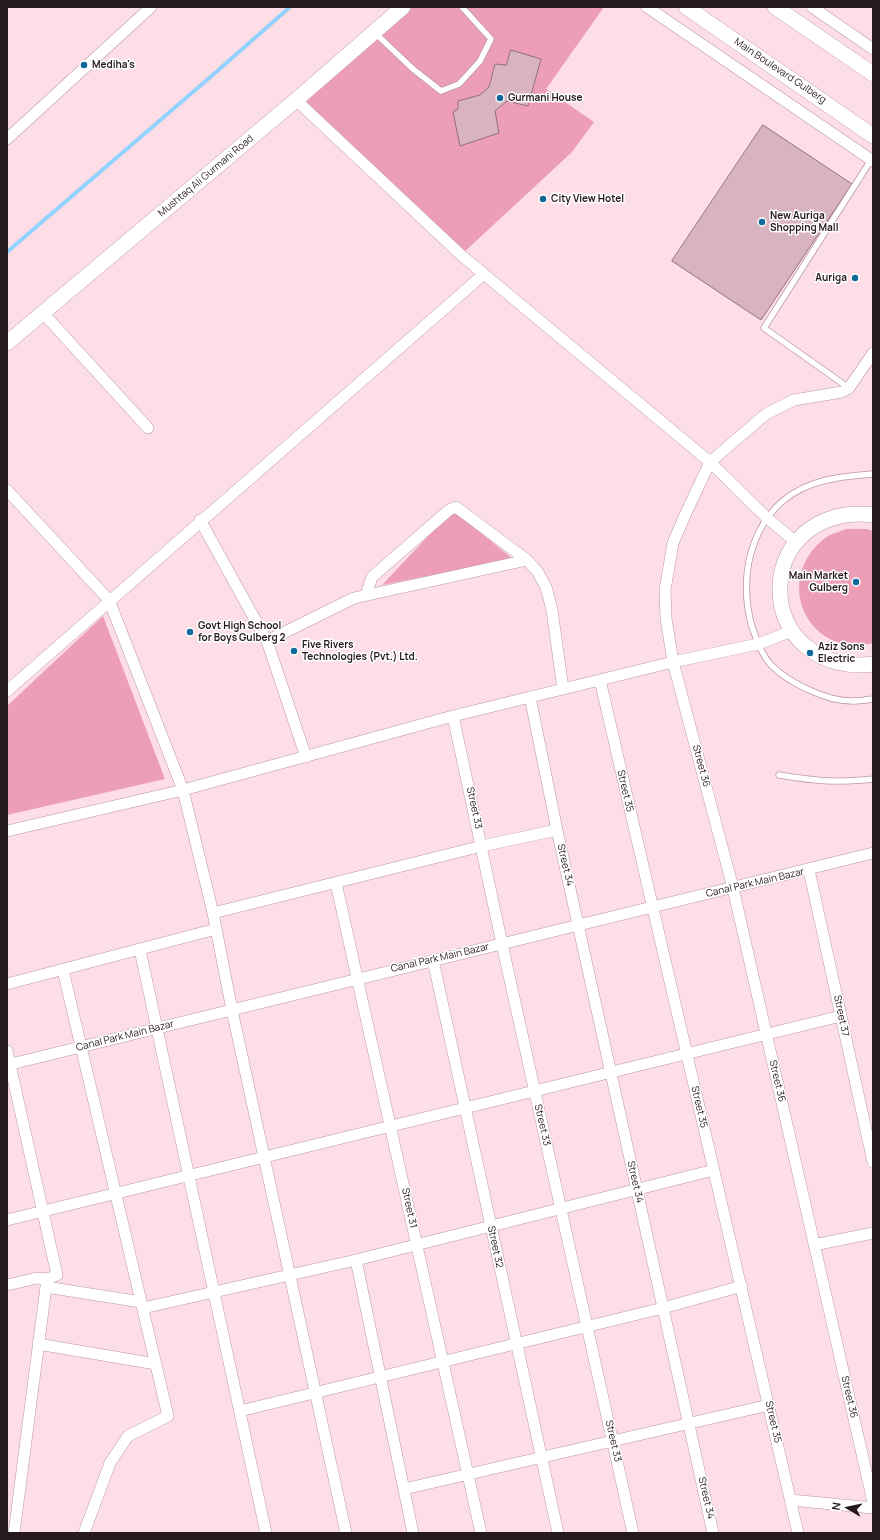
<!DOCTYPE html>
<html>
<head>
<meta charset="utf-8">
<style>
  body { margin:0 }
  #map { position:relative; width:880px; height:1540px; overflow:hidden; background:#fddee6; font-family:Manrope,sans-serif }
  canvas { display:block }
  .frame { position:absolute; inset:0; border:8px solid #271a1e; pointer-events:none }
  .north { position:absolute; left:828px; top:1488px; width:40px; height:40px; -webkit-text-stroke:3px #fff; paint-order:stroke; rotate:279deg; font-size:11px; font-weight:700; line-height:16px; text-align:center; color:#271a1e }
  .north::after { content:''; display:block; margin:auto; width:14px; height:18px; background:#271a1e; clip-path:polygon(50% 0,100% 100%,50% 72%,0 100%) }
</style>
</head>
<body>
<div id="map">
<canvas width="880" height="1540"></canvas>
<div class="frame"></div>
<div class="north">N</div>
</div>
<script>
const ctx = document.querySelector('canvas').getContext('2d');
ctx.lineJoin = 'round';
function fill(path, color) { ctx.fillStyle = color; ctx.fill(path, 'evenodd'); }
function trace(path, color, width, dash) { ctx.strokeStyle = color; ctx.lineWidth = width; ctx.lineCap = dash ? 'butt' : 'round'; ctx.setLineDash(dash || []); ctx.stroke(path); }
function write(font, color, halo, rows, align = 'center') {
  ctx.font = font + ' Manrope,sans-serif'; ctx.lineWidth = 3; ctx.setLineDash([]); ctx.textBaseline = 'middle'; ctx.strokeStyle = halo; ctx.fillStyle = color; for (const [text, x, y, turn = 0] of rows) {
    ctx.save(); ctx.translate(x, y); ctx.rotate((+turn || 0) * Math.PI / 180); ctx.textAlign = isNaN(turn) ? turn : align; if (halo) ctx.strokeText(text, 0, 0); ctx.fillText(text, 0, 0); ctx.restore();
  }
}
const green = new Path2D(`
  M403 7H604L546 89 594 122 572 152 461 255 296 100Z
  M455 512 513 559 382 585 448 515Z
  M846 529H867L873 531V643C808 659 772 580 824 539 829 534 839 532 846 529Z
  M103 616 165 779 7 815V706Z`);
const stream = new Path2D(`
  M7 252 215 73 290 7`);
const building = new Path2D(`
  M511 50 541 59 528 106 507 101 495 111 499 133 460 146 453 112 458 109V101L480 95 489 87 495 64 506 65Z
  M763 125 852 184 761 320 672 261Z`);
const lane = new Path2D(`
  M374 32 413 69 441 91 459 84 480 61 491 39 462 7
  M849 388 764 328 871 160
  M873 474C853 476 833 477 813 484 754 505 736 571 752 627 757 640 761 654 771 665 789 683 826 701 852 701 859 701 866 700 873 699
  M779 775C815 781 836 783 873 779`);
const street = new Path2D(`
  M647 7 873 161
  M812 7 873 49
  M296 100 461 255 710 462 767 518 796 542
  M7 139 151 7
  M43 313 148 428
  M873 353 849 388 842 392 794 400 766 414 710 462 686 513 673 543 665 590 666 618 673 662 733 888 873 1502
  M7 490 109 600 183 790 213 913 232 1010 346 1533
  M200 520 267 641 306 757
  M366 595 372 577 449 510 456 507 527 560 537 571 546 587 552 610 563 689
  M267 641 354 598 527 560
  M600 680 798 1533
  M7 691 484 274
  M530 697 557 830 713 1533
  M453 716 502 944 633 1533
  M7 831 183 790 453 716 673 662 758 644 792 631
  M809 870 873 1162
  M336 883 481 1533
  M213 913 482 846 557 830
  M140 950 266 1533
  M433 960 558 1533
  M63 970 168 1416 128 1436 110 1463 84 1533
  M7 984 216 929
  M7 1051 57 1275 47 1279 14 1533
  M7 1065 873 853
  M7 1220 841 1016
  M814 1245 873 1233
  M356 1260 413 1533
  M7 1285 37 1278 47 1279
  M46 1287 141 1302
  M143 1308 356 1260 714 1170
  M38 1344 156 1364
  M240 1411 663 1308 742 1286
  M404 1489 769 1405
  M791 1500 873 1508`);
const secondary = new Path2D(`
  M686 7 873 136
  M775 7 873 74
  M7 343 296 100 403 7
  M873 515C827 508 782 536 780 586 778 639 824 671 873 664`);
const markers = [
  [84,65,4,"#0f6999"],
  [500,98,4,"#0f6999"],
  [543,199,4,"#0f6999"],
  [762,222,4,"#0f6999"],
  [855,278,4,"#0f6999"],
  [856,582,4,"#0f6999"],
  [190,632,4,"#0f6999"],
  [294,651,4,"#0f6999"],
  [810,653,4,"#0f6999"]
];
const poiNames = [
  ["Mediha's",92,65],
  ["Gurmani House",508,98],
  ["City View Hotel",551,199],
  ["New Auriga",770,216],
  ["Shopping Mall",770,228],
  ["Auriga",847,278,"right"],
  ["Main Market",848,576,"right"],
  ["Gulberg",848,588,"right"],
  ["Govt High School",198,626],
  ["for Boys Gulberg 2",198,638],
  ["Five Rivers",302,645],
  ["Technologies (Pvt.) Ltd.",302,657],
  ["Aziz Sons",818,647],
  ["Electric",818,659]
];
const streetNames = [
  ["Main Boulevard Gulberg",780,71,34],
  ["Mushtaq Ali Gurmani Road",206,176,-40],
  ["Street 36",701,766,75],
  ["Street 35",625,791,77],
  ["Street 33",474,808,78],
  ["Street 34",565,865,77],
  ["Canal Park Main Bazar",755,883,-13],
  ["Canal Park Main Bazar",440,958,-13],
  ["Street 37",841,1016,78],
  ["Canal Park Main Bazar",125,1036,-14],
  ["Street 36",777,1081,77],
  ["Street 35",699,1107,77],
  ["Street 33",542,1125,77],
  ["Street 34",635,1182,77],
  ["Street 31",409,1208,78],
  ["Street 32",495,1247,78],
  ["Street 36",849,1397,77],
  ["Street 35",773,1422,77],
  ["Street 33",613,1441,77],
  ["Street 34",706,1498,77]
];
fill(green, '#ec9eb6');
trace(stream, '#93d2fe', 4);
fill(building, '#d9b4be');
trace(building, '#92717a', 1);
trace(lane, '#bc98a2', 7);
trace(street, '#bc98a2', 12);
trace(secondary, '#bc98a2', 16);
trace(lane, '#fff', 5.5);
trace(street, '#fff', 11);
trace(secondary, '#fff', 15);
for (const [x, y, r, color] of markers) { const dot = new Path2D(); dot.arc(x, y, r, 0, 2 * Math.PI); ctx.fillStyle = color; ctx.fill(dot); trace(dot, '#fff', 1.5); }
write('bold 10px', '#271a1e', '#fff', poiNames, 'left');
write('10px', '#271a1e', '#fff', streetNames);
</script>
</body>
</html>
